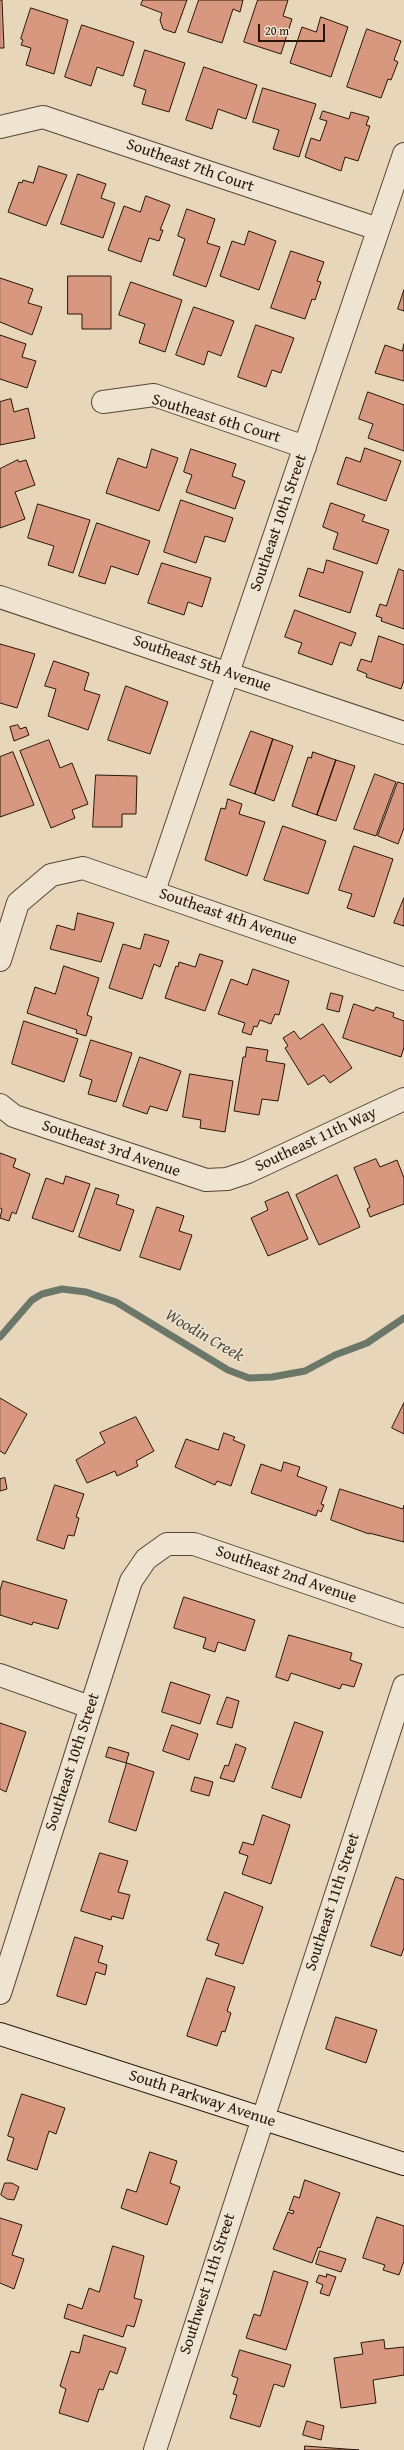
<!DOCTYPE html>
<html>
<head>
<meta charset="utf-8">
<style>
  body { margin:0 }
  #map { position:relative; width:404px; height:2450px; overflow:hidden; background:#e7d6b9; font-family:"Gentium Book Plus",serif }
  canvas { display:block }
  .scale { position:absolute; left:258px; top:24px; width:67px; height:18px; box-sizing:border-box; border:2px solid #291507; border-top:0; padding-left:5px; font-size:12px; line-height:14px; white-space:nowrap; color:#291507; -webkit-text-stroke:3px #efe4d2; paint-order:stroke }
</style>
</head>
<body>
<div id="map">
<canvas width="404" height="2450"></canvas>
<div class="scale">20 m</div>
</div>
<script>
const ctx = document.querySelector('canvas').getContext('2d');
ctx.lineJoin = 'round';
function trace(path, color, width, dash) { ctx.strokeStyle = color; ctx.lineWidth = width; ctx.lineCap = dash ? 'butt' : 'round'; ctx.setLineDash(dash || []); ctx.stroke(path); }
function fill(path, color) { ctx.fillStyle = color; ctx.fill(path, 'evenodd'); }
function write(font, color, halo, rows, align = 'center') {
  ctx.font = font + ' "Gentium Book Plus",serif'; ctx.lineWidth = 3; ctx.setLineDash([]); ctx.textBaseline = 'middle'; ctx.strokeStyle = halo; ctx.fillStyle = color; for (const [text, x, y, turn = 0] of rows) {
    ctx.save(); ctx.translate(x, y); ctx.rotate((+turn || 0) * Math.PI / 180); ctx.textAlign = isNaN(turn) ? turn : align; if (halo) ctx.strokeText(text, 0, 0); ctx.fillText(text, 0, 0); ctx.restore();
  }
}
const stream = new Path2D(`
  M0 1337 32 1300 42 1294 62 1289 86 1292 116 1302 228 1370 249 1378 272 1377 305 1371 335 1355 367 1343 404 1318`);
const building = new Path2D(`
  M0 0H2L4 48H0Z
  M143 0H187L175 33 163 29 160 20 162 13 141 5Z
  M199 0H243L240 12 233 9 222 43 188 32Z
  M258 0H288L283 16 292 19 281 54 244 42Z
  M31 8 68 20 54 74 26 65 31 48 21 45 23 40 21 39Z
  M321 17 348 27 331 77 290 63 302 27 316 32Z
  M82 25 134 42 123 76 97 67 91 86 65 77Z
  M367 29 401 41 394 60 398 62 391 80 388 79 381 98 347 87Z
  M145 50 185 63 169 112 142 104 146 90 134 86Z
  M204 67 257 85 246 119 218 109 212 129 186 120Z
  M263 88 316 104 299 157 273 149 279 130 253 122Z
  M323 111 349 119 351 112 369 117 366 125 370 126 358 161 345 157 341 171 305 157 311 138 320 141 327 121 320 119Z
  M39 166 67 175 46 226 8 212 19 182 22 183 23 180 33 183Z
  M78 174 106 184 101 198 115 203 103 238 61 224Z
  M146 196 170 205 160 230H163L159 241 149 238 141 262 108 250 124 206 140 212Z
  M187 209 215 219 207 243 220 247 206 287 173 275 185 239 178 236Z
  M249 231 276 241 259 290 220 276 232 241 244 245Z
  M291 251 324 262 317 281 321 282 315 300 312 299 305 319 271 308Z
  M68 276H111V329H82V314H68Z
  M0 278 33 289 28 303 42 307 32 335 0 322Z
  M131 282 182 300 165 352 139 343 145 324 119 315Z
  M404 290V311L398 309Z
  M194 307 234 321 221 356 208 351 204 365 176 355Z
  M256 325 294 338 281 373 272 370 266 387 238 377Z
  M0 335 26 344 22 357 36 361 27 388 0 379Z
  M404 344V381L375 373 385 345 402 351Z
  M368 392 404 405V451L368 438 373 424 359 419Z
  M11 399 14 412 28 408 35 438 0 445V402Z
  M365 448 401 461 386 501 337 484 346 457 360 462Z
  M152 449 178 458 159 511 106 493 118 458 146 468Z
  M191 449 236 464 232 476 245 481 235 509 186 492 192 475 184 472Z
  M18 460 19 462 26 460 35 485 15 492 25 519 0 528V469Z
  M181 500 233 518 225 542 205 536 196 563 164 552Z
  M331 503 365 515 362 521 389 530 377 564 333 549 338 533 323 527Z
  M38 504 90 520 73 573 48 565 54 546 28 538Z
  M97 523 150 541 138 575 111 566 105 584 79 576Z
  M327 560 363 572 350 613 299 596 308 568 323 573Z
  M162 563 211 578 202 607 188 602 184 615 148 603Z
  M399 569 404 571V629L381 621 382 618 376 616 380 604 386 606Z
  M295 610 356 633 351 646 340 642 332 665 298 653 302 643 285 637Z
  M379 636 404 645V680L401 689 366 677 367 674 357 670 361 659 371 662Z
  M0 644 35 654 17 708 0 703Z
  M54 661 89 673 84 690 100 695 88 730 48 716 56 689 45 686Z
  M126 686 168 702 150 754 108 740Z
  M18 725 20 729 26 727 29 735 14 741 10 727Z
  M251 731 273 739 255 794 230 785Z
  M273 739 293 746 274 801 255 794Z
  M49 740 60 768 72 763 88 804 72 810 75 818 51 828 20 751Z
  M13 752 34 805 0 817V757Z
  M313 752 336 760 317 815 292 806 308 757 311 758Z
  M336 760 355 766 336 821 317 815Z
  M375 774 396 782 376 836 354 829Z
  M96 775 137 776 136 814H122V827H93Z
  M398 782 404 784V828L398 844 378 836Z
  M228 799 242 804 239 814 265 822 247 876 205 860 221 808 225 809Z
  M283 826 326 841 308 894 264 880Z
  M354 846 393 859 374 917 347 908 352 894 339 890Z
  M404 898V926L394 923Z
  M78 913 114 923 101 962 50 949 57 925 74 930Z
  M145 934 169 941 160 967 154 964 142 999 109 988 123 944 140 949Z
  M200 954 223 961 205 1011 165 998 176 966 178 967 179 962 195 967Z
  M64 966 99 978 87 1015 92 1017 86 1036 76 1033 77 1030 27 1013 35 987 55 994Z
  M253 969 289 981 279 1015 275 1014 271 1024 260 1020 257 1027 254 1026 251 1035 242 1032 245 1023 218 1014 231 979 247 985Z
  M331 993 343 996 339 1012 327 1009Z
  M354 1004 374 1011 376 1007 394 1013 393 1017 404 1021V1047L401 1057 343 1038Z
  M24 1021 78 1039 64 1082 12 1064Z
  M323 1024 352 1068 330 1083 324 1075 308 1085 285 1048 288 1046 283 1038 294 1031 300 1039Z
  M91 1040 132 1053 116 1102 88 1094 92 1080 80 1076Z
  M247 1047 268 1050 266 1061 285 1064 278 1101 262 1099 259 1115 234 1111 243 1057H245Z
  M140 1057 181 1071 167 1111 150 1106 147 1114 123 1106Z
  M190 1074 233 1081 225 1132 200 1128 201 1120 183 1117Z
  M0 1153 16 1159 13 1167 30 1174 16 1214 12 1212 9 1221 0 1218 2 1209 0 1208Z
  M376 1159 380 1167 397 1160 404 1178V1204L370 1217 367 1209 370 1207 354 1168Z
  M337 1175 360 1227 319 1245 296 1195Z
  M66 1176 90 1184 73 1232 32 1218 46 1178 63 1184Z
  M96 1188 119 1195 116 1204 134 1210 120 1251 79 1237Z
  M288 1192 308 1239 268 1256 251 1218 268 1210 265 1202Z
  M157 1207 184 1216 179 1231 192 1235 180 1270 140 1257Z
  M0 1398 27 1414 5 1454 0 1451Z
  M404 1403V1434L392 1428Z
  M136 1417 154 1451 136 1461 138 1466 117 1476 115 1471 87 1483 76 1460 105 1443 100 1433Z
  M224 1433 235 1437 233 1440 245 1445 231 1486 217 1481 215 1485 175 1467 186 1439 218 1450Z
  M284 1462 300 1467 297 1476 327 1487 321 1504 324 1505 321 1512 318 1510 316 1516 251 1493 261 1464 281 1471Z
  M5 1478 7 1489 0 1491V1479Z
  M55 1485 84 1494 76 1517 79 1518 74 1536 68 1535 64 1549 37 1540Z
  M340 1489 403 1509 404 1505V1542L369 1533V1534L331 1520Z
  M3 1581 67 1600 58 1629 33 1622 32 1625 0 1615V1591Z
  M184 1597 255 1620 245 1651 218 1642 215 1652 203 1648 206 1638 174 1628Z
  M289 1635 352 1653 350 1660 362 1664 354 1687 342 1684 340 1689 291 1673 288 1681 276 1677Z
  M171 1682 210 1695 200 1724 162 1712Z
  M227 1697 239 1701 232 1728 217 1724Z
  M295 1722 323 1732 301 1798 272 1788Z
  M0 1723 26 1732 6 1792 0 1789Z
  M172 1725 198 1734 189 1760 163 1751Z
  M236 1744 246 1748 234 1782 220 1778 225 1765 228 1766Z
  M109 1747 129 1753 126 1763 106 1757Z
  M127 1763 154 1772 136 1831 109 1822Z
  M195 1777 213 1782 209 1796 191 1791Z
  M263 1815 290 1825 271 1884 242 1874 248 1856 239 1853 243 1842 253 1845Z
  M100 1853 128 1861 118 1892 130 1895 123 1919 112 1916 111 1920 81 1911Z
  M396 1877 404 1880V1948L401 1956 371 1946Z
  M225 1892 263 1907 243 1964 215 1955 219 1944 207 1940Z
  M75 1937 103 1946 98 1962 107 1965 105 1975 96 1972 86 2005 57 1996Z
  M207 1978 235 1987 227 2011 231 2013 225 2032 222 2031 217 2046 187 2036Z
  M336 2017 377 2030 366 2063 326 2049Z
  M22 2094 65 2108 56 2134 49 2131 37 2170 7 2160 14 2138 8 2136Z
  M150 2152 177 2161 170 2183 180 2187 167 2225 121 2208 127 2189 136 2192Z
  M305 2180 340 2193 320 2248 318 2247 312 2263 273 2249 288 2212 293 2214 294 2211 289 2210 294 2196 299 2198Z
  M5 2183H12L19 2187 14 2200 7 2199 1 2195Z
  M377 2217 404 2226V2261L399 2275 383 2270 385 2265 363 2258Z
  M0 2218 22 2225 12 2255 24 2259 14 2289 0 2283Z
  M113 2246 144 2256 134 2298 142 2300 134 2327 127 2325 123 2337 64 2318 68 2304 82 2309 89 2288 99 2292Z
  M320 2251 346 2259 341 2272 316 2264Z
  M274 2271 308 2282 286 2350 246 2338 254 2314 260 2316Z
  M327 2274 336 2277 329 2296 320 2293 323 2285 316 2282 319 2275 326 2277Z
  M84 2335 126 2348 117 2374 110 2371 103 2390 99 2389 88 2422 59 2413 66 2389 60 2386 71 2351 79 2353Z
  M384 2340 385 2349 404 2347V2375L373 2380 376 2403 341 2408 334 2358 363 2354 361 2343Z
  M240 2350 291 2365 284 2387 274 2384 260 2427 230 2418 237 2395 233 2394 238 2378 232 2376Z
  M307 2421 324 2426 321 2440 303 2435Z
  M305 2446 359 2450H305Z`);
const minor = new Path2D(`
  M0 127 43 117 378 229
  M103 402 154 395 305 447
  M0 597 404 733
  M154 891 404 154
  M0 960 18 903 51 875 83 868 404 979
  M0 1105 14 1116 206 1180 227 1179 248 1172 404 1099
  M0 1675 90 1707
  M0 1993 131 1581 146 1559 167 1544H194L404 1616
  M155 2450 404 1686`);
const secondary = new Path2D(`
  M0 2034 404 2164`);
const streetNames = [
  ["Southeast 7th Court",190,166,19],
  ["Southeast 6th Court",216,419,17],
  ["Southeast 10th Street",279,523,-71],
  ["Southeast 5th Avenue",202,664,19],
  ["Southeast 4th Avenue",228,917,19],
  ["Southeast 11th Way",316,1140,-25],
  ["Southeast 3rd Avenue",111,1149,19],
  ["Southeast 2nd Avenue",286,1575,19],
  ["Southeast 10th Street",73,1762,-72],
  ["Southeast 11th Street",333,1902,-72],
  ["South Parkway Avenue",202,2099,18],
  ["Southwest 11th Street",208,2284,-72]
];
const waterNames = [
  ["Woodin Creek",204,1336,30]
];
trace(stream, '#6b7769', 7);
fill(building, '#d89880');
trace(building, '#291507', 1);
trace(minor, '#584534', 24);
trace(secondary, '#291507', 24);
trace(minor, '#efe4d2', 22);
trace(secondary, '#efe4d2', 22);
write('16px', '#291507', '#efe4d2', streetNames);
write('italic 17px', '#504e40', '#efe4d2', waterNames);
</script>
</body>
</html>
